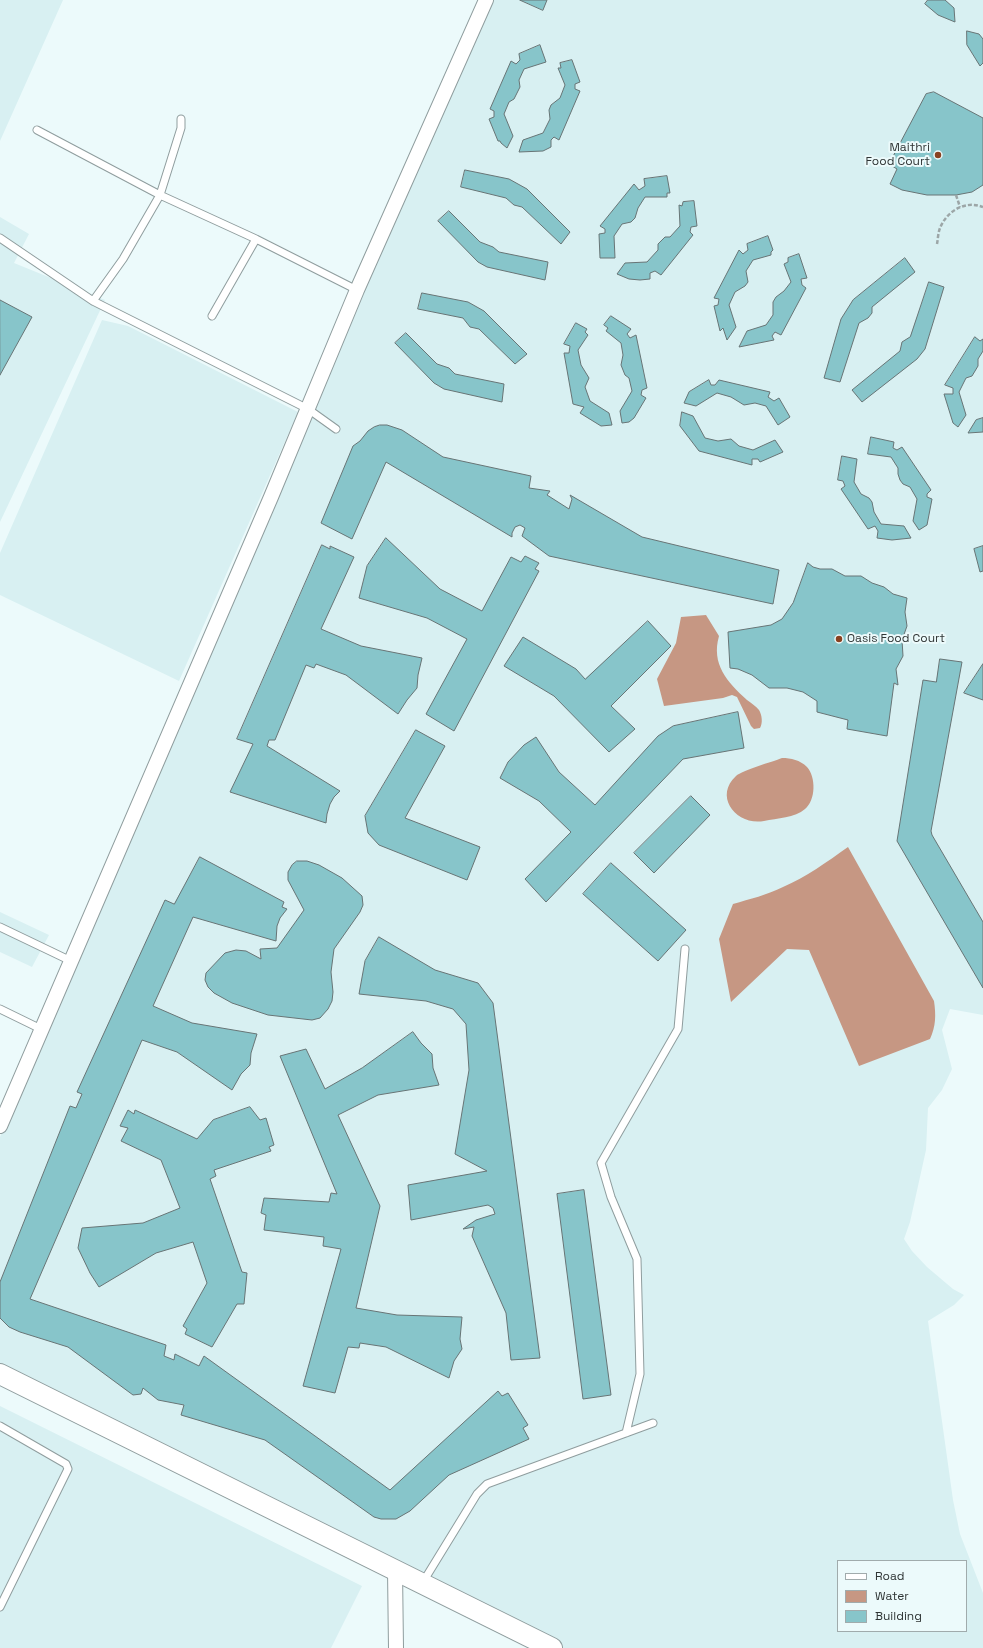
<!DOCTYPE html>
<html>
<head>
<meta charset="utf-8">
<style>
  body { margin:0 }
  #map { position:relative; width:983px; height:1648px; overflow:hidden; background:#ecfafb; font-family:"Space Grotesk",sans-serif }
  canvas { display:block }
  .legend { position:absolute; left:837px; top:1560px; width:130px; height:72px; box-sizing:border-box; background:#ecfafb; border:1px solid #a0abac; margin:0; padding:5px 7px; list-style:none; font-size:12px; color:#2f3535 }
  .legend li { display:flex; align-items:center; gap:8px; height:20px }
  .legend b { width:20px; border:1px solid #a0abac }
</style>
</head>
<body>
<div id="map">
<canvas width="983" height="1648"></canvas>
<ul class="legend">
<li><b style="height:5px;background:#fff"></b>Road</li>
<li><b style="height:11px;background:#c69783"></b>Water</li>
<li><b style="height:11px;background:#87c5ca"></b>Building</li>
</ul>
</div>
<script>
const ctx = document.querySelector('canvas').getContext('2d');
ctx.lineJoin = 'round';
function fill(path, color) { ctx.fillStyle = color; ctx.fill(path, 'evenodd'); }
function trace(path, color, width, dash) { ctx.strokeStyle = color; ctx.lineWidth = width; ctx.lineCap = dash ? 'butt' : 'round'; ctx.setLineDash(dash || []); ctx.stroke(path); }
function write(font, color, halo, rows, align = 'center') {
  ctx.font = font + ' "Space Grotesk",sans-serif'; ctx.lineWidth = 4; ctx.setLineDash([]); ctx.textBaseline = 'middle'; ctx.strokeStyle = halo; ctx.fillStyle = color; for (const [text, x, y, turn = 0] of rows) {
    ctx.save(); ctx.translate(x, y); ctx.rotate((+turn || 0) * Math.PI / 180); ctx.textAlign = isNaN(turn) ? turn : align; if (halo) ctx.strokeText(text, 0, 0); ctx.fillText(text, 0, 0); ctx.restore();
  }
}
const built = new Path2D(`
  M0 0H63L0 141Z
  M481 0H983V1015L950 1009 942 1030 952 1069 942 1090 928 1108 926 1150 910 1222 904 1239 912 1251 927 1267 953 1289 964 1295 954 1305 928 1321 953 1500 960 1534 983 1593V1648H544L0 1368V1137ZM838 1561H966V1631H838Z
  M0 217 29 234 14 263 105 300 0 522Z
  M102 320 128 326 298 412 179 681 0 595V553Z
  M0 912 49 935 32 967 0 952Z
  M0 1406 362 1586 331 1648H0Z`);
const water = new Path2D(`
  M706 615 719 636C711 664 727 682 747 700 751 703 756 706 759 710 762 715 763 723 760 728L754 729 751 726 737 697 732 695 723 698 664 706 657 679 676 643 681 617Z
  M782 758C791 758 800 760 807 767 816 777 816 800 805 809 795 818 777 818 764 821 737 826 713 797 736 776 743 770 772 762 782 758Z
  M848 847 934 1001C936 1015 936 1026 930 1039L859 1066 809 950 787 949 731 1002 719 939 733 904C750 899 767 895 783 887 806 877 827 862 848 847Z`);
const building = new Path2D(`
  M520 0H547L543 10Z
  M928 0H945L954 8 955 22 938 15 925 4Z
  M967 31 979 34 983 39V63L980 66 967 45Z
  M540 45 546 62 524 69 519 80 520 87 514 99 509 102 504 114 513 136 507 148 501 143 500 141H498L489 119 494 117V111L490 109 511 61 516 64 520 60 519 54Z
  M572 60 580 82 575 84V89L580 91 559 140 554 137 551 140V147L543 151 519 152 523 140 543 133 550 119 549 110 551 105 560 98 565 85 558 68H561L560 63Z
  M934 92 983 118V185L972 192 956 195H927L902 190 890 184 897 169 889 164 926 94Z
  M465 170 509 179 527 189 570 232 561 244 522 207 514 205 506 198 461 187Z
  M667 176 670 193H667V197H645L638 208 635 218 631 222 622 224 614 236 615 258H600L599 234 605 233V229L600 226 634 184 639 190 645 186 644 179Z
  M694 201 697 226 691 227 690 232 693 235 661 275 655 271 650 273V279L640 280 629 279 617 274 625 263 647 262 658 250V244L665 237H670L680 226 679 205 682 206 683 202Z
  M449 211 480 242 493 247 499 252 548 262 545 280 487 267 478 262 438 221Z
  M768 236 773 250 771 252V255L753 260 746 271 748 282 745 286 735 292 729 305 736 327 727 340 723 328 720 331 714 306 718 305 719 299 714 298 739 250 743 254 748 250 747 244Z
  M799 254 807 278 801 279 802 285 806 288 781 335 775 332 772 336 774 340 739 347 747 331 766 325 773 315V302L776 297 784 291 791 282 784 264 788 262V258Z
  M905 258 915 272 872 307V313L868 318 859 323 840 382 824 378 841 319 853 300Z
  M929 282 944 287 925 349 917 359 862 402 852 390 900 351 902 342 910 337Z
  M422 293 468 302 484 311 527 354 515 364 479 329 470 327 463 318 418 309Z
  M0 300 32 317 0 375Z
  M611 316 631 329 627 334 630 338 636 335 647 388 642 390 641 395 646 398 634 418 629 422 622 423 620 411 632 391 629 378 625 375 621 365 623 355 621 343 606 331 608 328 604 325Z
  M576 323 587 329 585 332 588 335 578 350 581 365 589 378 585 387 590 401 609 413 612 425 601 426 580 413 584 407 573 404 564 353H569L570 346 564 344Z
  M406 333 437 364 449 368 455 374 504 384 502 402 444 389 434 383 395 343Z
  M975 337 980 341 983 339V351L978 359V366L972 376 966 378 959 392 966 415 958 427 953 423 944 394H953V388L945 385Z
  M709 380 711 385H715L719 380 770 392 768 397 774 401 779 398 790 417 778 425 766 406 755 403 744 405 731 397 717 393 696 406 684 403 689 392Z
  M682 412 693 416 705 438 718 441 731 439 739 446 753 450 775 440 783 452 760 462 758 459H752V465L699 451 680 426Z
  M983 418V432L968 433 976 420Z
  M380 425H387L402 430 443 457 531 476 529 488 550 491 547 495 569 509 572 499 570 495 642 537 779 570 773 604 549 556 522 536 525 528 520 525 515 527 512 533V537L386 462 352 539 321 523 353 446 360 441 368 431 374 427Z
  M871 437 894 442 893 448 897 450 902 447 931 490 927 494V497L932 499 927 525 919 530 913 521 917 499 910 487 903 484 900 480 898 474V468L891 457 868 454Z
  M842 456 857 459 854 482 861 494 869 498 872 502 874 512 881 524 904 526 911 538 892 540 877 538 878 531 875 526 868 529 841 489 845 486 843 481 838 480Z
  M386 538 440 589 482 611 511 557 521 562 525 556 539 563 535 569 539 571 454 731 426 714 467 639 427 618 359 598 367 566Z
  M322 545 330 549V546L354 557 321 629 361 646 422 658 418 675 417 688 407 700 398 714 346 675 316 664 314 668 306 665 275 740H269L267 746 340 791 334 797 330 804 327 814 326 823 230 792 253 744 237 739Z
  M983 546V571L980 572 974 549Z
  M808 563 813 567 820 569H832L845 576H861L872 583 884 587 893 594 907 598 905 612 907 626 902 640 903 656 896 669 898 685 894 683 887 736 847 729 848 720 817 712V701L803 692 787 688H769L752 675 738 669 730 668 728 632 771 625 782 619 793 603Z
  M648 621 671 646 611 706 635 729 609 752 554 696 504 666 523 637 576 669 585 679Z
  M940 659 962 662 931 831 932 835 983 922V988L897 841 923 680 936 682Z
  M983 664V700L964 693Z
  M738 712 744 748 683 759 546 902 525 879 571 832 539 801 500 778 508 762 524 745 536 737 559 772 595 805 658 736 673 726Z
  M416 730 445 746 405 818 480 847 467 880 379 845 368 833 365 816Z
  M691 796 710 815 654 873 634 853Z
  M200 857 284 902 282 907 287 909 280 918 277 926 276 941 193 917 153 1006 192 1023 257 1034 251 1053 250 1065 241 1074 232 1090 177 1052 142 1040 30 1299 166 1345 164 1356 174 1360 175 1354 199 1366 204 1356 390 1490 498 1391 502 1396 508 1393 528 1425 523 1428 529 1439 449 1475 410 1511 396 1519H381L374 1517 265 1440 181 1415 184 1405 158 1400 143 1388 141 1394 133 1395 68 1347 20 1332 9 1327 0 1318V1282L70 1106 76 1108 82 1094 77 1092 165 900 174 904Z
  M297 861H307L319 865 342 878 362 896 363 905 360 912 334 949 331 972 333 992 332 1001 328 1009 320 1018 312 1020 268 1015 232 1003 214 993 208 987 205 980 206 973 225 953 236 950 246 951 261 959 260 949 277 948 304 910 288 880V872L292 865Z
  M611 863 686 930 658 961 583 894Z
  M379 937 435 970 478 983 493 1003 540 1358 511 1360 506 1313 472 1236 474 1227 463 1229 476 1220 495 1214 493 1208 488 1205 411 1220 408 1185 487 1171 455 1154 469 1070 466 1024 453 1009 426 1001 359 994 365 961Z
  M413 1032 421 1043 432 1054 433 1068 439 1085 378 1095 338 1115 380 1206 356 1308 397 1315 462 1317 460 1339 462 1349 454 1361 449 1378 386 1347 360 1343 359 1348 348 1347 335 1393 303 1386 341 1249 323 1246 324 1237 264 1230 266 1215 261 1213 264 1198 329 1202 331 1193 337 1194 280 1056 306 1049 325 1089 362 1068Z
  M250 1107 260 1120 266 1118 274 1145 269 1147 271 1151 214 1170 216 1176 210 1179 242 1272 247 1273 244 1304H237L212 1347 185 1334 187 1329 183 1326 207 1283 193 1242 156 1253 99 1287 90 1273 78 1248 82 1228 143 1223 180 1208 161 1160 121 1141 128 1128 120 1126 128 1110 134 1114 135 1110 197 1139 213 1120Z
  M584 1190 611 1395 583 1399 557 1194Z`);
const path = new Path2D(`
  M956 195 960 207
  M937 244C938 239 938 233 940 228 947 211 965 200 983 207`);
const lane = new Path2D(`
  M37 130 160 195 256 239 357 290
  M0 238 93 301 308 409 336 429
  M93 301 123 259 160 195 181 128V119
  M212 316 256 239
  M0 927 71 961
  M0 1009 41 1029
  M0 1426 66 1464 68 1469 0 1607
  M626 1433 640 1374 637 1259 611 1197 601 1163 678 1029 685 949
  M423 1582 477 1494 487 1484 653 1423`);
const street = new Path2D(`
  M0 1126 271 497 357 290 486 0
  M395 1570 396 1648`);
const secondary = new Path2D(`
  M0 1374 552 1648`);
const markers = [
  [938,155,4,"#894120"],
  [839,639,4,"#894120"]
];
const poiNames = [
  ["Maithri",930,148],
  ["Food Court",930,162],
  ["Oasis Food Court",847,639,"left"]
];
fill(built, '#d8f0f2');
fill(water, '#c69783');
fill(building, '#87c5ca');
trace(building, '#687576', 1);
trace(lane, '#8f9d9e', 9);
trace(street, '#8f9d9e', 16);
trace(secondary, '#8f9d9e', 22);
trace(path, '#9ca6a7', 2.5, [4, 2]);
trace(lane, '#fff', 7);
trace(street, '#fff', 14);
trace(secondary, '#fff', 20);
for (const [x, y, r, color] of markers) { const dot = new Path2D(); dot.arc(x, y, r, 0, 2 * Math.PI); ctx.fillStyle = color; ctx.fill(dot); trace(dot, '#ecfafb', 1.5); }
write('12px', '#2f3535', '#ecfafb', poiNames, 'right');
</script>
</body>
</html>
